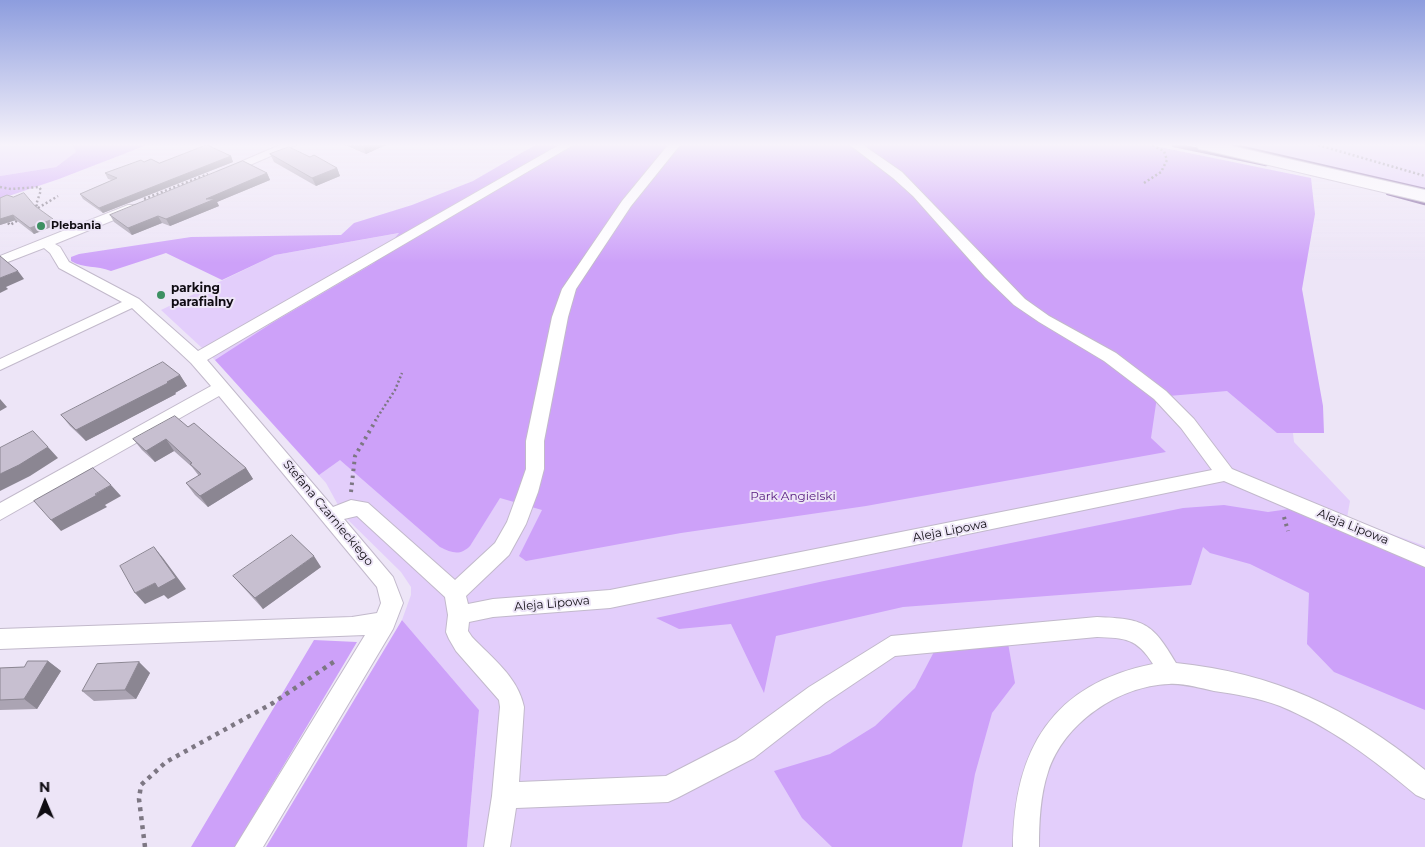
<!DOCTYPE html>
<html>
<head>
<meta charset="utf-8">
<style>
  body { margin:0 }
  #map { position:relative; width:1425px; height:847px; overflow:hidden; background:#ede5f7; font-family:Montserrat,sans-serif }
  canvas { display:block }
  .north { position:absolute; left:20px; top:777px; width:50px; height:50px; -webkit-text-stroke:4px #ede5f7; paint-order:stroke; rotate:359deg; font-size:14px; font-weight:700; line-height:20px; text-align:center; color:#0f0c12 }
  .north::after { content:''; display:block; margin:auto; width:18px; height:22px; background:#0f0c12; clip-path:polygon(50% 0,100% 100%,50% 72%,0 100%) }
</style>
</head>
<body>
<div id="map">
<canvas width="1425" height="847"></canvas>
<div class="north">N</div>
</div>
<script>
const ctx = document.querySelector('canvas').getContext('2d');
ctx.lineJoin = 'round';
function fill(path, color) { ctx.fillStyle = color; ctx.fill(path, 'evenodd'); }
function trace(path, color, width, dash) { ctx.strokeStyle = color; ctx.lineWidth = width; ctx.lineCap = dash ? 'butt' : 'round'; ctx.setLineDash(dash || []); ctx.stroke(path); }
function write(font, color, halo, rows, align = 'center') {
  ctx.font = font + ' Montserrat,sans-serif'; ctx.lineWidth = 4; ctx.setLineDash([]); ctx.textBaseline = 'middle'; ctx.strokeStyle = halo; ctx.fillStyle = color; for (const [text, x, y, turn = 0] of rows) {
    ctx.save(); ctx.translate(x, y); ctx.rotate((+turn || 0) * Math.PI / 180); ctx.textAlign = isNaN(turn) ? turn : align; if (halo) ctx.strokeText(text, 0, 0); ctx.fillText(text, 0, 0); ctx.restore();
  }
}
const green = new Path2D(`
  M0 145H73L77 152 56 167 0 176Z
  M561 145H915L1293 433 1294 442 1350 501 1347 518 1425 546V847H467L479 710 402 620 411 595V587L401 572 344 516 326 483 215 360 161 310 275 255 400 233Z
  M1221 145H1425V193L1289 159Z`);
const forest = new Path2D(`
  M73 145H147L59 179 0 199V176L56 167 76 152Z
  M535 145H1150L1311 178 1315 214 1302 289 1323 406 1324 433H1277L1227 391 1157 397 1151 438 1166 452 866 506 681 533 526 561 519 556 542 510 500 498 470 546C460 556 452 553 440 547L340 460 319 475 215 360 272 323 374 263 399 233 275 255 222 280 166 253 111 271C96 265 84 269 71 261V257L79 254 191 237 341 235 354 223 412 205 473 181Z
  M1224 505 1268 512 1289 509 1319 519 1410 558 1425 568V710L1334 672 1307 644 1309 593 1250 564 1210 553 1203 547 1191 585 903 607 776 636 764 693 731 624 679 629 656 618 824 581 1183 508Z
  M402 620 479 710 467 847H266Z
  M314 640 357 642 235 847H191Z
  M1008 643 1015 683 992 713 975 774 962 847H832L802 818 774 771 830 754 875 726 915 688 936 648Z`);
const stream = new Path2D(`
  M1174 145 1266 164
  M1230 145 1425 190
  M1388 193 1425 203`);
const pathFar2 = new Path2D(`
  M1318 145 1425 176
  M1144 183 1161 172 1167 160 1164 151 1152 145
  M0 187 11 189 39 187 41 190 36 205 39 207
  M144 199 208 174
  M38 208 58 196
  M8 223 10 225 20 219
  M375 421 395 390 402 373`);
const pathFar1 = new Path2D(`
  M351 492 355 456 376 420
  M1284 517 1288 531`);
const path = new Path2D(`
  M145 847 139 799 141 785 166 762 273 703 335 661`);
const street = new Path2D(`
  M280 145H296L227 175 223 176 217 172Z
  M559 145H573L207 360 333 507 351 500 368 503 455 580 495 543 507 522 518 492 526 469V441L552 317 562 289 622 201 668 145H680L631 206 576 289 568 317 544 441V469L538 492 526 524 509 555 466 596 468 604 493 599 610 590 1212 470 1181 428 1154 399 1104 361 1039 322 1014 305 985 277 913 196 893 178 850 145H863L902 172 1025 299 1049 316 1116 353 1166 391 1194 419 1232 469 1425 549V567L1224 481 610 608 493 617 469 622 468 631 472 637C492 658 518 677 524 707L519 782 666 776 736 740 809 687 891 636 1097 617C1144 619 1152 622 1176 663 1274 673 1349 708 1425 770V799L1416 795C1374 760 1331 727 1280 706 1259 698 1236 694 1214 691 1199 688 1184 683 1169 684 1118 686 1064 723 1048 772 1040 796 1039 822 1039 847H1013C1014 750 1052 684 1153 664 1137 638 1125 638 1097 637L895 656 825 703 754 758 677 798 668 802 516 808 510 847H484L492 796 500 707 499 700 456 651 449 639 446 632 448 615 445 597 357 516 344 519 393 577 403 603 393 629 263 847H235L365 635 0 649V629L352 617 377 613 381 603 377 587 219 396 0 520V503L211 386 191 363 132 308 0 370V359L122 302 59 268 50 253 44 248 0 265V256L128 205H136L138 208 136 211 55 244 60 247 69 262 139 299 198 351Z`);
const primary = new Path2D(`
  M1196 145H1227L1425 190V202L1205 150 1199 149Z`);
const wall = new Path2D(`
  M345 145H386L366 154Z
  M270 154 310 157 337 168 340 176 316 186 274 162Z
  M231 156 233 162 103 213 83 199 80 194 112 180 108 179 105 173 144 162 159 163Z
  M267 173 270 180 217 202 219 206 170 226 162 223 132 235 114 222 110 215Z
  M0 198 35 206 56 225 34 234 16 220 0 225Z
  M180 375 187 386 175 393 176 394 86 441 70 426 61 415Z
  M188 427 246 468 253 479 208 507 195 495 186 483 199 476 192 467 174 451 155 462 142 450 133 439Z
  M321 567 263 609 242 586 233 576Z
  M48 661 61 671 37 709 0 710V668L24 667Z
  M139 662 150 673 136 699 94 701 82 691Z`);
const shadedWall = new Path2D(`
  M363 145H386L366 154Z
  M231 156 233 162 103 213 99 208Z
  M337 168 340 176 316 186 312 178Z
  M267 173 270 180 217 202 219 206 170 226 166 219 206 199Z
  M13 215 16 220 0 225V219Z
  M158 216 162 223 132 235 128 228Z
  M53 219 56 225 34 234 30 228Z
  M18 271 24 279 6 287 8 289 0 293V278Z
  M180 375 187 386 175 393 176 394 86 441 76 430Z
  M0 399 7 407 0 411Z
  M166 439 174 451 155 462 146 451Z
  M48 447 58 458 30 476 0 491V474Z
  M246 468 253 479 208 507 200 496Z
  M111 485 121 496 105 505 107 507 61 531 51 520Z
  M154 547 163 558 186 589 168 599 164 595 145 604 135 593 155 583Z
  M314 556 321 567 263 609 255 598Z
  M48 661 61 671 37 709 24 699Z
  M139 662 150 673 136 699 125 690Z`);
const building = new Path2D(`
  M207 145 231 156 99 208 80 194 117 178 105 173 141 160 144 162 151 159 159 163Z
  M289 147 310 157 314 155 337 168 312 178 270 154Z
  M243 161 267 173 206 199H215L166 219 158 216 128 228 110 215Z
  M24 193 35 206 53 219 30 228 13 215 0 219V198L7 195 13 197Z
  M0 256 18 271 0 278Z
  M163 362 180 375 167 382 168 383 76 430 61 415Z
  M175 416 188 427 194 423 246 468 200 496 186 483 201 474 190 464 192 463 166 439 146 451 133 439Z
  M33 431 48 447 19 465 0 474V448Z
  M93 468 111 485 95 494 97 495 51 520 34 501Z
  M292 535 314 556 255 598 233 576Z
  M154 547 176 578 158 588 155 583 135 593 120 566Z
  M28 661H48L24 699 0 700V668L24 667Z
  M139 662 125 690 82 691 97 664Z`);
const markers = [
  [41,226,5,"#3d9062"],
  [161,295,5,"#3d9062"]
];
const farPoinames = [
  ["Plebania",51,226]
];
const poiNames = [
  ["parking",171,288],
  ["parafialny",171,302]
];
const parkNames = [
  ["Park Angielski",793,496]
];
const streetNames = [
  ["Stefana Czarnieckiego",328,513,50],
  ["Aleja Lipowa",1353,527,22],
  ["Aleja Lipowa",950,531,-11],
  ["Aleja Lipowa",552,604,-5]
];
fill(green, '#e3cefb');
fill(forest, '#cda1f9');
trace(stream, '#795a97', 4.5);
trace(street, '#c2b9cb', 2);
trace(primary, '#c2b9cb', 2);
trace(pathFar2, '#7d7783', 2.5, [2, 2.5]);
trace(pathFar1, '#7d7783', 4, [2.5, 4.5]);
trace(path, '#7d7783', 4.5, [4, 5]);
fill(street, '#fff');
fill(primary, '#fff');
fill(wall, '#aba4b3');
fill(shadedWall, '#8b8692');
fill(building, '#c7bfd0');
trace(building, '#8b8692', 1);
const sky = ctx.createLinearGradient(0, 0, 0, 263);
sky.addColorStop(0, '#8d9dde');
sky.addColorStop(0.55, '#f7f3fb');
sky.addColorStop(1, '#f7f3fb00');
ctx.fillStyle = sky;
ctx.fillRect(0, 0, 1425, 263);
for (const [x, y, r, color] of markers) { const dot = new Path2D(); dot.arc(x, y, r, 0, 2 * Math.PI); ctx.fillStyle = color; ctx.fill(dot); trace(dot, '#ede5f7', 2); }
write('bold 11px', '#0f0c12', '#ede5f7', farPoinames, 'left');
write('bold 12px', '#0f0c12', '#ede5f7', poiNames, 'left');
write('12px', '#54197e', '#ede5f7', parkNames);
write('12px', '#0f0c12', '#ede5f7', streetNames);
</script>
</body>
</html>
